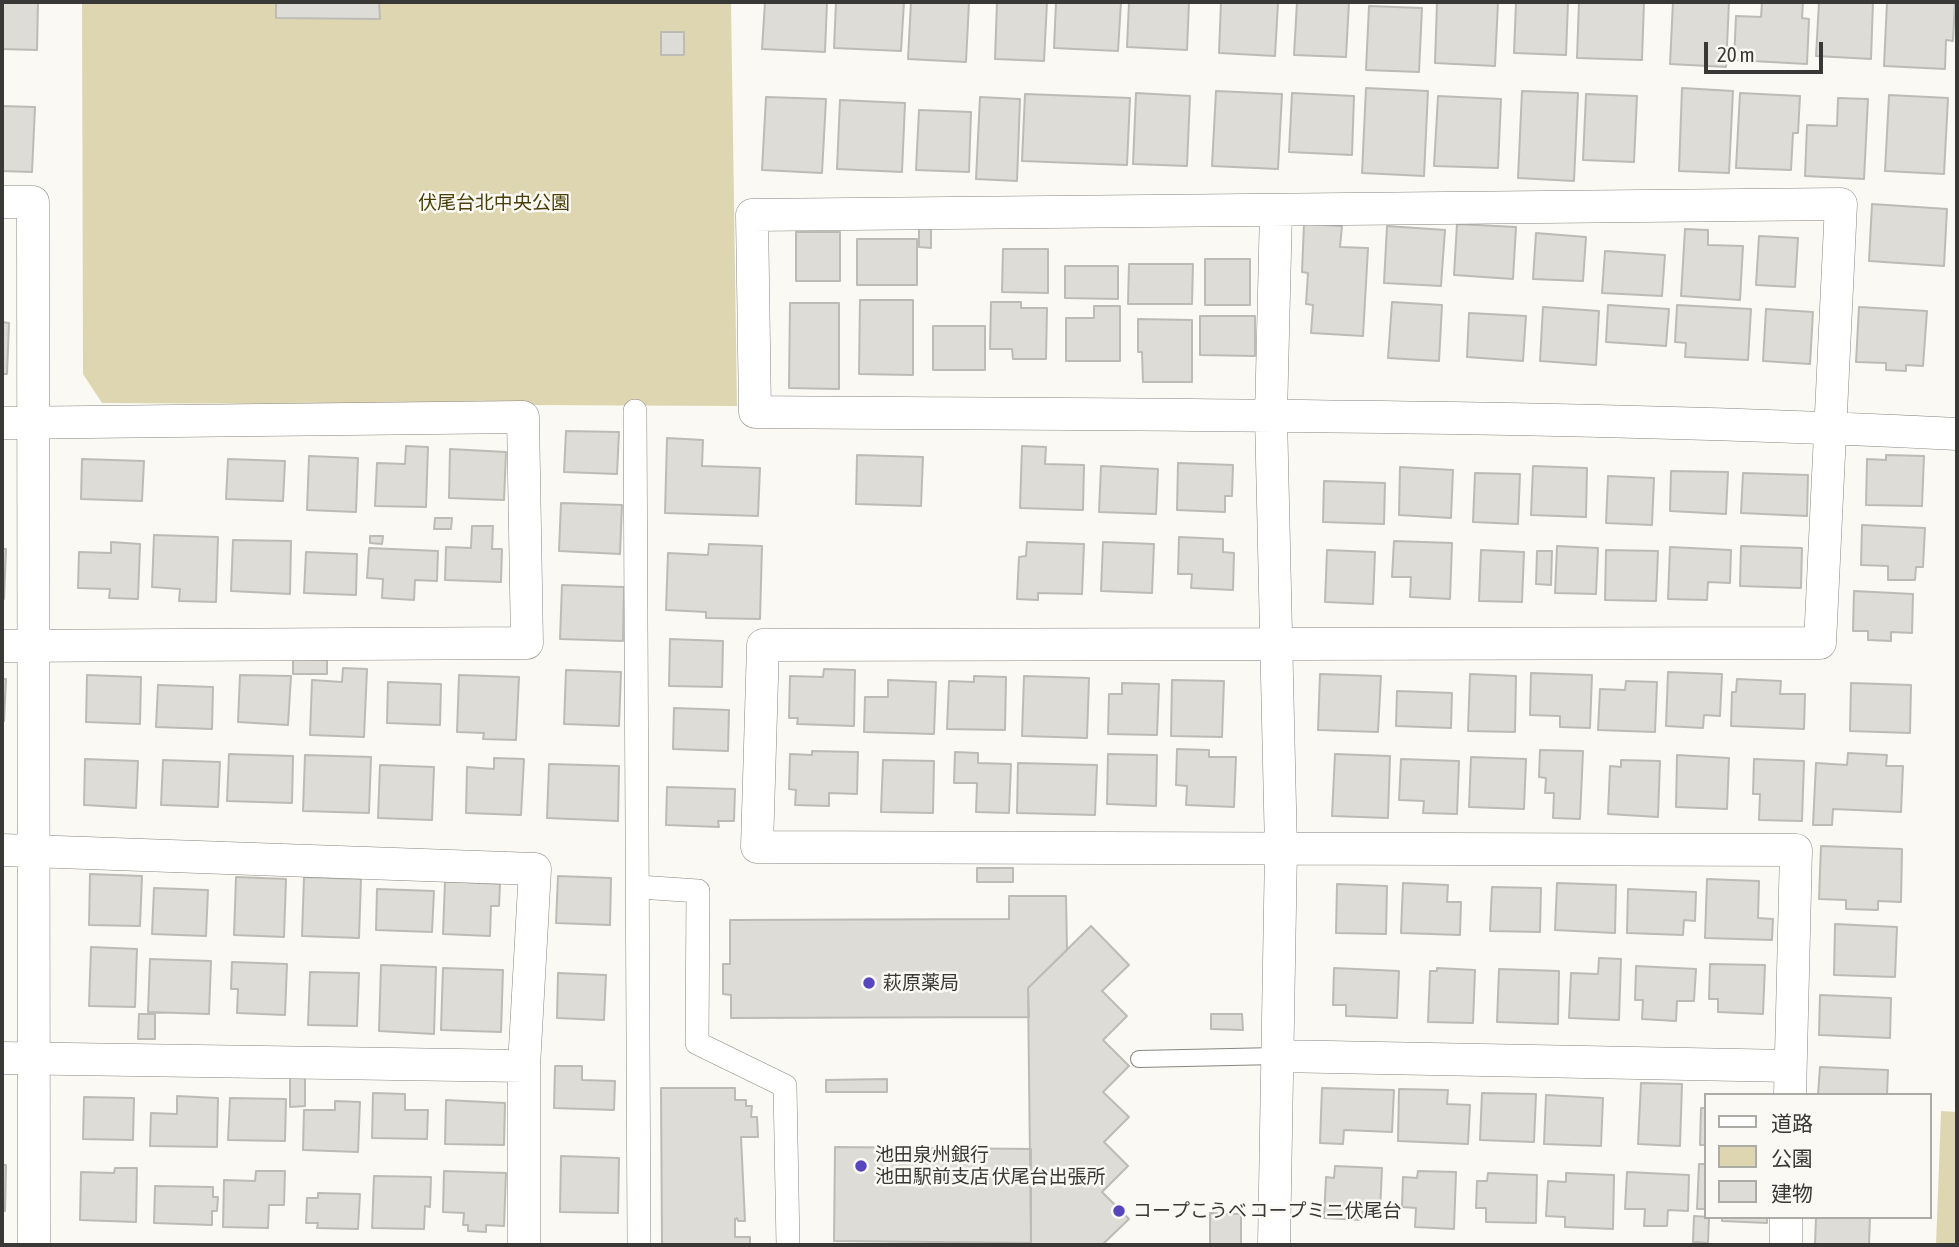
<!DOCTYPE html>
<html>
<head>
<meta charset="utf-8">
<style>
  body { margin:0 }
  #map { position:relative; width:1959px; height:1247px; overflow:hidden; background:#faf9f3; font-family:"Asap Condensed","Noto Sans JP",sans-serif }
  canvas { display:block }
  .frame { position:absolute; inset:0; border:4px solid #383836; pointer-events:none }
  .legend { position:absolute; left:1704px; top:1093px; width:228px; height:126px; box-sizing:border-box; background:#faf9f3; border:2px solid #acaca7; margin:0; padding:9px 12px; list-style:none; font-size:21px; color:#383836 }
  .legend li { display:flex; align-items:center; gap:14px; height:35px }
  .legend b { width:35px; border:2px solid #acaca7 }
  .scale { position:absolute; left:1704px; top:42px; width:119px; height:32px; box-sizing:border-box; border:4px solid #383836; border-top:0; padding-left:9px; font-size:21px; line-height:24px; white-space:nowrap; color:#383836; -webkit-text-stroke:5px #faf9f3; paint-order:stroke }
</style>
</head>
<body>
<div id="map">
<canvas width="1959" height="1247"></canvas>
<div class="frame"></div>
<ul class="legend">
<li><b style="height:9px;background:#fff"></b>道路</li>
<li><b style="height:19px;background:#ded6b1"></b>公園</li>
<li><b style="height:19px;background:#dddcd7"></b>建物</li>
</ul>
<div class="scale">20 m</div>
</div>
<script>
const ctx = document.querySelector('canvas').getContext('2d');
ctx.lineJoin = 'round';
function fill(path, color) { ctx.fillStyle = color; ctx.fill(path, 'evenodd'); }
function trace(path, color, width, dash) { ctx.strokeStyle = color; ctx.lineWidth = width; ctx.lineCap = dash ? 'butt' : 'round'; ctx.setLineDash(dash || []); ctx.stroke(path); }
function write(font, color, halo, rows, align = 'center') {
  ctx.font = font + ' "Asap Condensed","Noto Sans JP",sans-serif'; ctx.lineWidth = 5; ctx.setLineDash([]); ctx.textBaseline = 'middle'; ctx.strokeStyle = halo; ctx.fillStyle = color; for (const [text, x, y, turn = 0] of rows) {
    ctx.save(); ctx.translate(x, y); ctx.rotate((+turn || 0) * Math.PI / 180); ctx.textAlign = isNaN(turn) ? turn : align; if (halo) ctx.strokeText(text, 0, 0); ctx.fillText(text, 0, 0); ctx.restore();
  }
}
const green = new Path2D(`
  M82 2H731L737 406 102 403 83 374Z
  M1941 1111 1957 1112V1245H1936Z`);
const building = new Path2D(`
  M2 2H38L37 50 2 49Z
  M276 2H379L380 19 276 18Z
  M765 2H827L825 52 762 49Z
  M836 2H904L901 51 834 48Z
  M911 2H969L966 62 908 59Z
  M997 2H1047L1044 61 995 59Z
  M1056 2H1121L1118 51 1054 48Z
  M1129 2H1189L1187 50 1127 47Z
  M1221 2 1278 3 1275 56 1219 53Z
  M1297 2H1349L1346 57 1294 55Z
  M1437 2H1498L1495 66 1435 63Z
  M1516 2H1568L1566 55 1514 53Z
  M1579 2H1644L1642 60 1577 58Z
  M1673 2H1729L1726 67 1670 64Z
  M1762 2H1803L1802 18 1809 19 1807 64 1734 60 1736 16 1761 17Z
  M1819 2H1873L1871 59 1816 56Z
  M1887 2H1955L1953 41 1946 40 1945 69 1884 66Z
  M1369 6 1422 8 1419 72 1366 70Z
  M661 32H684V55H661Z
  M1366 88 1428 91 1424 176 1362 173Z
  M1682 88 1733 91 1729 173 1679 171Z
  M1216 91 1282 94 1278 169 1212 166Z
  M1522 91 1578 93 1574 181 1518 178Z
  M1136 93 1190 96 1187 166 1133 164Z
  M1292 93 1354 96 1352 155 1289 152Z
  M1740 93 1800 96 1798 133H1793L1791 170 1736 168Z
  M1025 94 1130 98 1127 165 1022 161Z
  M1586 94 1637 96 1634 162 1583 160Z
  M1889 95 1948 98 1944 174 1885 171Z
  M1438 96 1501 99 1498 168 1434 166Z
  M766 97 826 99 822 173 762 170Z
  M980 97 1020 99 1017 181 976 179Z
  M1838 98 1868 99 1864 179 1805 176 1807 125 1837 126Z
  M840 100 905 103 902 172 837 169Z
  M2 106 35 107 32 172 2 171Z
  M919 110 971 112 969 172 916 170Z
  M1872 204 1947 209 1944 266 1869 261Z
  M919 218H931V248L919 247Z
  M1304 224 1342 226 1340 247 1368 248 1363 336 1311 333 1313 305 1306 304 1308 273 1302 272Z
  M1457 224 1516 227 1513 279 1454 275Z
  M1387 226 1445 230 1441 286 1384 283Z
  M1685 229 1708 230V245L1743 246 1740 300 1681 296Z
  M796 232H840V281H796Z
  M1536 233 1586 237 1583 281 1533 279Z
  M1759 236 1798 238 1795 287 1756 285Z
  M857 239H917V285H857Z
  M1003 249H1048V293L1002 292Z
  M1605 251 1665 255 1662 296 1602 293Z
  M1205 259H1250V305H1205Z
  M1129 264H1193L1192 304H1128Z
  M1065 266H1118V299L1065 298Z
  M860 300H913V375L859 374Z
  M991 302H1021V308H1047L1046 359H1013L1012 349H990Z
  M1392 302 1442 305 1439 361 1388 358Z
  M790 303H839V389L789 388Z
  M1608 305 1669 309 1666 346 1606 342Z
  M1677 305 1751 309 1748 360 1685 357 1686 343 1675 342Z
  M1094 306H1120V361H1066V318H1094Z
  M1543 307 1599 311 1596 365 1540 361Z
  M1859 307 1927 311 1923 366 1906 365V371L1886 370V363L1856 362Z
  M1766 309 1813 312 1810 364 1763 361Z
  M1469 313 1526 316 1523 361 1467 357Z
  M1200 316H1255V356L1200 355Z
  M1138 319 1192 320V382H1143L1142 352H1138Z
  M2 322 9 323 7 374H2Z
  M933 326H985V370H933Z
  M566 431 619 432 617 474 564 472Z
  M667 438 703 440 702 466 760 468 758 516 665 513Z
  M406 446 428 447 426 507 375 506 377 463 405 464Z
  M1022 446 1046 447 1045 464 1084 465 1083 510 1020 508Z
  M450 449 506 452 504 500 449 498Z
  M857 455 923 457 921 506 856 504Z
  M1886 455 1924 456 1922 506 1866 505 1867 459 1886 460Z
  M309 456 358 458 356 512 307 510Z
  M82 459 144 461 142 501 81 499Z
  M228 459 285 461 283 501 226 499Z
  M1178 463 1233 465 1232 496H1225V512L1177 510Z
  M1101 466 1158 469 1156 514 1099 512Z
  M1533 466 1587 468 1586 517 1531 515Z
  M1400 467 1453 470 1451 518 1399 515Z
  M1671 471 1728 472 1726 514 1670 511Z
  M1475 473 1520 474 1518 524 1473 522Z
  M1743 473 1808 475 1807 516 1741 513Z
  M1608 476 1654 478 1652 525 1606 523Z
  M1324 481 1385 483 1384 524 1323 522Z
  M561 503 622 505 620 554 559 551Z
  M435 518H452L451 529H434Z
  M1862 525 1925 528 1923 567H1916L1915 580H1888V566L1861 565Z
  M472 526H493L492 549H502L501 582 445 580 446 547 471 548Z
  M154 535 218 537 216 602 179 601 180 589 152 587Z
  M370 536H383L382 544 370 543Z
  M1179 537 1223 539V552L1234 553 1233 590 1191 588 1192 574H1178Z
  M233 540 291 541 290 594 231 591Z
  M1394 541 1452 543 1450 599 1410 597 1411 577H1392Z
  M111 542 140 544 138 599 109 598 110 589 78 588 79 552 111 553Z
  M1027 542 1084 544 1082 594 1038 593V600L1017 599 1019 557 1026 556Z
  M1103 542 1154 544 1152 593 1101 591Z
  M709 544 762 546 760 619 706 618V612L666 610 668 553 708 555Z
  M1557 546 1598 548 1596 594 1555 593Z
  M1741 546 1802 548 1801 588 1740 586Z
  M1670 547 1731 550 1730 583 1708 582 1707 600 1668 599Z
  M369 548 438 551 437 581 415 580 414 600 382 598 383 579 367 578Z
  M2 549H6L4 599H2Z
  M1327 550 1375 552 1373 604 1325 602Z
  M1481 550 1524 552 1522 602 1479 601Z
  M1606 550 1658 551 1656 601 1605 600Z
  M1537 551H1552L1551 585 1536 584Z
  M306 552 357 554 356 595 304 593Z
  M562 585 624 587 623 641 560 639Z
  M1854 591 1913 594 1912 633 1891 632V641L1868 640V631H1853Z
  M670 639 723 641 722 687 669 686Z
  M293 660H327V674H293Z
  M343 668 367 669 364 737 310 735 312 680 342 682Z
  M824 669 855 670 854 726 797 724 798 718H789L790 676 823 677Z
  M566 670 621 672 619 726 564 724Z
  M1668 672 1722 674 1720 716 1704 715 1703 728 1666 726Z
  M1531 673 1592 675 1590 728 1560 727V716L1530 715Z
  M1320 674 1381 676 1378 732 1318 730Z
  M1470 674 1516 676 1515 732 1468 731Z
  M87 675 141 677 140 724 86 722Z
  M240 675 291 676 288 725 238 722Z
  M459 675 519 677 516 740 483 739 484 733 457 732Z
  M974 676 1006 677 1005 730 947 729 949 681 974 682Z
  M1024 676 1089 678 1087 738 1022 736Z
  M2 679H6L4 721H2Z
  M1737 679 1781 681 1780 694H1805L1804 729 1731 726 1732 692H1736Z
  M888 680 936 682 934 734 864 732 865 697H888Z
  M1172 680 1224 681 1222 737 1171 736Z
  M1626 681 1657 682 1655 732 1598 730 1600 689 1625 690Z
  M388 682 441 684 440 725 387 723Z
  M1122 683 1159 684 1157 735 1108 734 1109 694H1122Z
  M1851 683 1911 685 1910 733 1850 731Z
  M158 685 213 687 212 729 156 727Z
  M1397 691 1452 693 1451 728 1396 726Z
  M674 708 729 710 728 751 673 749Z
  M1177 749 1209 750V757H1236L1234 807 1186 805 1187 786 1176 785Z
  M1540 750 1583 751 1580 819 1553 818 1554 793H1545L1546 778 1539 777Z
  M812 751 858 752 857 794 829 793V806L795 805 796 790 789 789 790 754 812 755Z
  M955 752 978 753V763L1011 764 1009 813 976 812 977 783H954Z
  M1848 753 1887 755 1886 766H1903L1901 812 1833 809 1832 825H1813L1816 763 1847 765Z
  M229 754 293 756 292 803 227 801Z
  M1108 754 1157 755 1156 806 1107 804Z
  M1335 754 1390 756 1388 818 1332 816Z
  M305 755 371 757 369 813 303 811Z
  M1677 755 1729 758 1727 809 1676 807Z
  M1471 757 1526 759 1524 809 1469 807Z
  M494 758 524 759 521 815 466 813 467 767 494 769Z
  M85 759 138 761 136 808 84 805Z
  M1401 759 1459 761 1457 814 1423 813 1424 801 1399 800Z
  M1754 759 1804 761 1802 821 1759 820 1760 794H1753Z
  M163 760 220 762 218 807 161 805Z
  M883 760 934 761 933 813 881 812Z
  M1621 760 1660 761 1658 817 1608 814 1610 766 1621 767Z
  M1018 763 1097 765 1095 815 1017 813Z
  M549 764 619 766 618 821 547 818Z
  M380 765 434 767 432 820 378 818Z
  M667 787 735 789 734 821H718L719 827 666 825Z
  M1821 846 1902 849 1901 902 1878 901V910L1846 909V900L1819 899Z
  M977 868H1013V882H977Z
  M90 874 142 876 140 926 89 925Z
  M558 876 611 878 610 925 556 923Z
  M236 877 286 879 284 937 234 935Z
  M304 877 361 879 359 938 302 936Z
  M1707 879 1759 881 1758 918 1773 919 1772 940 1705 938Z
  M445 881 500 884 499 906H491L490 936 443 934Z
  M1403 883 1448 885 1447 902H1461L1460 935 1401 933Z
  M1557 883 1616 885 1615 933 1555 930Z
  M1337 884 1387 886 1386 934 1336 933Z
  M1492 887 1541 888 1540 932 1490 931Z
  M154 888 208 890 206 936 152 934Z
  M377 889 434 891 432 932 376 930Z
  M1628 889 1696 892 1695 921 1684 920 1683 935 1627 933Z
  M1009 896H1066L1067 950 1028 988 1029 1017 731 1018V995L723 994V964H730V920L1009 919Z
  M1835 924 1897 927 1895 977 1834 975Z
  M1091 926 1129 965 1102 991 1127 1016 1103 1040 1129 1066 1103 1092 1129 1117 1104 1142 1128 1166 1102 1192 1129 1219 1102 1245H1023L1021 1243H1031L1028 988Z
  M91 947 137 949 135 1007 89 1006Z
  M1599 958 1621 959 1619 1020 1569 1018 1571 973 1598 974Z
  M150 959 211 961 209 1014 148 1012Z
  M232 962 287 964 285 1015 237 1013 238 989H231Z
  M1710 964 1765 965 1763 1014 1718 1012V999H1709Z
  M381 965 436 967 434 1034 379 1031Z
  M1636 966 1696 969 1694 1001H1677L1676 1021 1642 1019 1643 1000H1635Z
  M443 968 503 970 501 1032 441 1030Z
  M1334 968 1399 971 1397 1018 1346 1016V1005H1333Z
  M1437 968 1475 970 1473 1023 1428 1022 1430 971H1437Z
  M1499 969 1559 971 1558 1024 1497 1022Z
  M310 972 359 973 357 1026 308 1025Z
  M558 973 606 975 604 1020 557 1018Z
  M1820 995 1891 998 1890 1038 1819 1035Z
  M139 1014H155V1039H138Z
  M1211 1014H1242L1243 1030 1211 1029Z
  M555 1066H582V1080L615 1081 614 1110 554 1108Z
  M1820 1067 1888 1070 1887 1095H1818Z
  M290 1073H305V1106L290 1107Z
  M887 1079V1092H826V1080Z
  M1641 1083 1682 1084 1680 1146 1638 1144Z
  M661 1088H735V1100H746V1106H752L751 1117H757L758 1137H741L745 1221H738L737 1218 735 1219V1237H750V1245L662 1244Z
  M1322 1088 1394 1090 1392 1132 1344 1130 1343 1144 1320 1143Z
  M1399 1089 1448 1090 1447 1104 1470 1105 1468 1144 1398 1141Z
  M373 1093 405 1094V1110H428L427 1139 372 1138Z
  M1482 1093 1536 1094 1534 1142 1480 1140Z
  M1546 1095 1603 1098 1601 1146 1544 1144Z
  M177 1096 218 1098 217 1147 150 1146 151 1113 177 1114Z
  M84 1097 134 1098 133 1140 83 1139Z
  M230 1098 286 1099 285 1141 228 1140Z
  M446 1100 505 1103 504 1145 445 1144Z
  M335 1101 360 1102 358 1152 303 1150 304 1110H335Z
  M1701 1108H1705V1145H1700Z
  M835 1147 1031 1149V1243L834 1241Z
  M561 1156 619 1158 618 1213 560 1212Z
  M1699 1164H1705V1209H1697Z
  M2 1165H6L5 1211H2Z
  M1335 1166 1382 1168 1380 1213 1362 1212 1361 1220 1324 1218 1326 1177 1334 1178Z
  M115 1168H137L136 1222 80 1220 81 1172 114 1173Z
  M256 1171H285L284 1205H269L268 1228 223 1227 224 1180 255 1181Z
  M444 1171 506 1173 504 1226 486 1225V1232L468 1231V1225H463L464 1213 443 1212Z
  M1418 1171 1456 1172 1454 1229 1415 1227 1416 1208 1402 1207 1403 1177 1417 1178Z
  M1627 1172 1689 1175 1688 1211 1668 1210 1667 1226H1644L1645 1209H1625Z
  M1488 1173 1537 1175 1536 1223 1486 1222V1208H1476L1477 1181H1487Z
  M1566 1173 1614 1175 1613 1229 1565 1227V1217L1546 1216 1548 1181 1566 1182Z
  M374 1176 431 1177 430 1207 425 1206 424 1229 372 1228Z
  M155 1186 213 1187V1197H218L217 1211H212V1225L154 1223Z
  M318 1193 360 1194 358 1229 317 1228 318 1223H306L307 1198H318Z
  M1210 1213 1241 1214V1245H1210Z
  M1694 1216 1709 1217 1708 1243 1693 1242Z
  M1722 1217H1767V1223L1722 1221Z
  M1816 1217H1870L1869 1245H1815Z`);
const service = new Path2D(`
  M1139 1059 1277 1056`);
const pedestrian = new Path2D(`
  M635 411 639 1245
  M639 887 698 891 697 1043 785 1086 788 1245`);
const minor = new Path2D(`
  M2 202H33L34 1245
  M2 423 523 417 527 643 2 646
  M2 850 535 869 524 1066V1245
  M1277 1056 1790 1066
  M2 1058 524 1066
  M1790 1095 1796 850 757 847 763 645 1820 643 1841 204 752 215 755 412C1155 415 1557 414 1957 434
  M1274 1245 1281 850 1271 416 1276 210
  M1786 1245V1217`);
const markers = [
  [869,983,7,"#5747bf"],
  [861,1166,7,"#5747bf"],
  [1119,1211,7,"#5747bf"]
];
const parkNames = [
  ["伏尾台北中央公園",494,203]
];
const poiNames = [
  ["萩原薬局",883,983],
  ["池田泉州銀行",875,1155],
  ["池田駅前支店 伏尾台出張所",875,1177],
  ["コープこうべ コープミニ伏尾台",1133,1211]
];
fill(green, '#ded6b1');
fill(building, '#dddcd7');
trace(building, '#bcbbb5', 2);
trace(service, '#878681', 18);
trace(pedestrian, '#878681', 24);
trace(minor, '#878681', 33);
trace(service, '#fff', 16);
trace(pedestrian, '#fff', 23);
trace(minor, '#fff', 32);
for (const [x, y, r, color] of markers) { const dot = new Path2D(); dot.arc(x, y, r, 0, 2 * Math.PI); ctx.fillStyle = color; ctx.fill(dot); trace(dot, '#faf9f3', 2.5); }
write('19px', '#4a3f09', '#faf9f3', parkNames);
write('19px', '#383836', '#faf9f3', poiNames, 'left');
</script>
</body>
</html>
